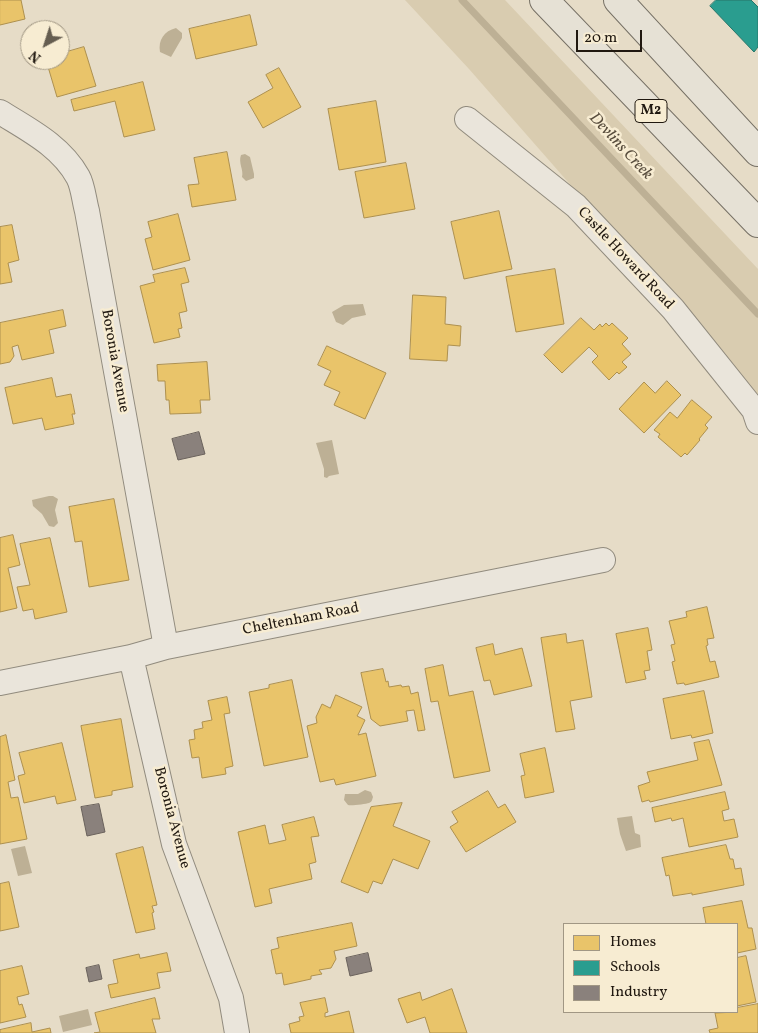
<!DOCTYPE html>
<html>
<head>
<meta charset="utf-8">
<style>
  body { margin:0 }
  #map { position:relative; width:758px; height:1033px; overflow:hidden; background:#e6dcc7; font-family:Vollkorn,serif }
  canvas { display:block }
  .legend { position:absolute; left:563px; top:923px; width:175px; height:90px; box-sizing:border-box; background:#f7ecd2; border:1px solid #a19784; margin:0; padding:6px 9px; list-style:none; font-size:15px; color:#201810 }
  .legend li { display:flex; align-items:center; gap:10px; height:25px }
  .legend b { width:25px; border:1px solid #a19784 }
  .north { position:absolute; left:20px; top:20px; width:50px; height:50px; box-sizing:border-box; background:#f7ecd2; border:1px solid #a19784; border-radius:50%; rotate:220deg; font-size:14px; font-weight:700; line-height:20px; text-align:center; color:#201810 }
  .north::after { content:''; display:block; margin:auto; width:18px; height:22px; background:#655d50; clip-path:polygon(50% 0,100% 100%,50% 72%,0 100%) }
  .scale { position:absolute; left:576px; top:30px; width:66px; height:22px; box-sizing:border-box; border:2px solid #201810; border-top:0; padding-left:6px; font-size:15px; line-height:18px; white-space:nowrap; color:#201810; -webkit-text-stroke:4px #f7ecd2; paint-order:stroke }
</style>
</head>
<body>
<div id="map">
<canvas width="758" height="1033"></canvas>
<ul class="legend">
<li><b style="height:14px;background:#e9c46a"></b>Homes</li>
<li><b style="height:14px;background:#2a9d8f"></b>Schools</li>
<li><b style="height:14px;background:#8a817c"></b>Industry</li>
</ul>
<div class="north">N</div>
<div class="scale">20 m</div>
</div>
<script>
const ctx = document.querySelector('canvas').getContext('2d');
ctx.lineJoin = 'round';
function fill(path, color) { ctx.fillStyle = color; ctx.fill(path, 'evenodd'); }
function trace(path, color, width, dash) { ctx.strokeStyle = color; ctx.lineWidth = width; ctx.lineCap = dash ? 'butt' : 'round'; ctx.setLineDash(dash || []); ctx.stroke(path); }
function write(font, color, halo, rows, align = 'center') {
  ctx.font = font + ' Vollkorn,serif'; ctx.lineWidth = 5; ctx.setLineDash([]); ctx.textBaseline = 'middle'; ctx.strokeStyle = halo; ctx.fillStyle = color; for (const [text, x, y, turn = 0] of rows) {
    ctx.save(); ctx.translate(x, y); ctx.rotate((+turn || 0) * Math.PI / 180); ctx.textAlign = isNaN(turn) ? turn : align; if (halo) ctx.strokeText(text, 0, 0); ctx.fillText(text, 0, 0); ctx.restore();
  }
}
const green = new Path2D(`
  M405 0H505L758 269V399L469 69Z`);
const water = new Path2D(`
  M176 28 182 33V38L171 57 160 52C158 40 164 31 176 28Z
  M245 154 250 157 254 174V178L246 181 242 177C244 170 238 163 241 155Z
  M363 304 366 315 352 318 343 325 336 322 332 312 344 305Z
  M332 440 339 474 329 476 327 478 324 477V469L316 443Z
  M49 496H53L58 499 55 510 58 523 54 527 49 526 42 514 33 506 32 500Z
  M365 790 371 792 373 797C372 800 372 802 369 803 366 804 351 806 348 805L344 800 345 794H358Z
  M632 816 635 833 640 835 641 847 626 851 620 834 617 818Z
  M25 846 32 873 18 876 11 849Z
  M88 1009 92 1025 63 1032 59 1016Z`);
const homes = new Path2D(`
  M0 0H21L25 19 0 25Z
  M250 15 257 45 196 59 189 29Z
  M84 47 96 86 57 97 46 60H60V54Z
  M279 68 301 107 263 128 248 102 273 88 266 75Z
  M143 82 155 130 124 137 115 101 74 111 71 100Z
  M376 101 386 162 339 170 328 109Z
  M227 152 236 200 192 207 188 185 199 184 194 158Z
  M406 163 415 209 364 218 355 172Z
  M499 211 512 269 464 279 451 222Z
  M178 214 190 260 153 270 145 239 152 237 148 222Z
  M12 225 19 260 8 263 12 282 0 284V227Z
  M185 268 189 282 181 284 187 311 179 313 182 328 178 329 180 337 154 343 140 286 155 282 153 275Z
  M555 269 564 324 516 332 506 277Z
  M413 295 446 297 445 324 461 326 460 346 448 345 447 361 410 359Z
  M63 310 66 326 49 330 54 353 22 360 18 345 12 347 14 356 10 362 0 364V323Z
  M581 318 594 330 600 324 602 327 606 323 609 326 612 323 628 338 622 344 631 354 622 362 627 367 619 374 617 372 609 380 592 362 598 356 589 347 562 373 544 355Z
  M327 346 386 373 365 419 334 405 340 392 324 385 331 371 318 365Z
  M207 362 210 400H200L201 413 170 414 169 400H166L165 381H158L157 365Z
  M52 378 56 397 71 394 75 414H72L74 424 45 430 42 418 13 424 5 388Z
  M667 381 681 395 644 433 619 409 644 382 655 393Z
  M692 400 712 417 705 425 708 428 699 439 700 440 687 455 685 453 681 457 658 437 660 434 654 430 670 412 677 418Z
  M114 499 129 580 89 587 82 541 75 542 69 507Z
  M13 535 20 565 8 568 17 608 0 612V538Z
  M50 538 67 612 35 619 33 609 23 611 17 587 30 585 20 544Z
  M707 607 714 638 707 639 708 645 706 646 710 662 715 661 719 677 685 685 684 683 677 684 672 662 675 661 671 645 675 644 669 621 687 617 686 612Z
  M648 628 652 650 647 651 650 670 644 671 646 679 626 683 616 634Z
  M566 634 567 643 583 640 592 697 570 701 575 729 556 732 541 638Z
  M493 644 495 655 522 648 532 686 494 695 490 680 484 681 476 648Z
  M443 665 449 696 473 691 490 771 454 778 438 701 431 702 425 669Z
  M383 669 386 682 388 681 389 687 401 685 402 687 409 686 411 694 418 692 425 730 418 731 414 710 406 711 408 721 380 726 371 719 361 673Z
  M292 680 308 757 264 766 249 692 269 688V685Z
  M704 691 713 733 692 738 691 735 671 739 663 699Z
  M336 695 362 707 357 716 365 720 358 735 366 733 376 776 336 785 334 779 320 782 307 726 317 723 316 717 322 704 330 708Z
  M227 697 230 713 224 714 233 766 225 768 226 774 202 778 199 757 192 758 189 740 195 739 194 730 203 728 202 722 212 720 208 701Z
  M121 719 133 787 112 791V795L95 798 81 726Z
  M6 735 15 780 8 782 11 798 18 797 27 839 0 844V737Z
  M709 740 722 785 650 802 649 800 642 802 638 786 650 782 647 772 698 760 694 743Z
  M62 743 76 800 57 804 55 796 24 803 18 776 25 774 19 753Z
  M545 748 554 792 525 798 521 776 525 775 520 754Z
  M488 791 498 808 505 804 516 822 466 852 450 827 458 822 452 812Z
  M725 792 729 809 722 811 724 821 734 819 738 837 689 847 683 818 672 821 671 818 655 822 652 808Z
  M402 803 393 826 430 841 418 869 393 859 382 884 373 881 368 893 341 882 371 807Z
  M314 817 319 836 311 837 316 862 309 864 312 879 269 889 272 903 255 907 238 832 265 825 269 844 286 840 282 825Z
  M726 845 730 859H733L735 869 741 868 744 885 692 895V893L673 896 669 875 666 876 662 858Z
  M143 847 157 905 152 906 154 912 152 913 155 929 136 933 116 854Z
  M9 882 19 927 0 931V884Z
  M742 901 748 928H752L756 949 737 953V924H706L703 908Z
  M352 923 357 946 334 951 336 959 331 968 319 970 322 974 311 976V979L284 985 282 973 276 974 271 950 279 948 277 938Z
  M167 953 171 971 157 973 160 988 111 998 108 985 118 983 113 960 139 954 140 958Z
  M746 956 756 1002 737 1006V958Z
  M22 966 29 994 17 997 19 1005 22 1004 26 1017 0 1023V971Z
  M452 989 467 1033H430L425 1017 407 1023 398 999 420 992 422 1000Z
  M155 998 160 1019H152L156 1033H94L100 1032 95 1013Z
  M325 998 328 1012 325 1013V1017L349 1011 354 1033H291L289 1024 300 1021 299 1017 304 1016 300 1003Z
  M758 1004V1033H710L709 1030 718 1028 715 1013 737 1012V1008Z
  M31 1023 32 1032 50 1028 51 1033H0V1030Z`);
const schools = new Path2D(`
  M716 0H751L758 7V47L754 52 710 6Z`);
const industry = new Path2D(`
  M199 432 205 454 178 460 172 439Z
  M99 804 105 832 87 836 81 807Z
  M368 953 372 971 350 976 346 958Z
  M99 965 102 979 89 982 86 968Z`);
const stream = new Path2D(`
  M462 0 758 314`);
const minor = new Path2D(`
  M0 112C29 130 61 146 78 177 83 186 84 200 87 211L166 647
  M467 119 576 206 673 309 754 410 758 422
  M131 657 174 844 231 998 237 1033
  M0 683 131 657 166 647 603 560`);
const motorway = new Path2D(`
  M544 0 758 223
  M618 0 758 152`);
const shields = [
  [651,111,32]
];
const shieldNames = [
  ["M2",651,111]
];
const streetNames = [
  ["Castle Howard Road",625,259,47],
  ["Boronia Avenue",114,361,80],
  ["Cheltenham Road",301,620,-11],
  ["Boronia Avenue",171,818,75]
];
const waterNames = [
  ["Devlins Creek",620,147,47]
];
fill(green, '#d9ccb0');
fill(water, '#bdb095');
fill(homes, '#e9c46a');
trace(homes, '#ad904f', 1);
fill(schools, '#2a9d8f');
trace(schools, '#277569', 1);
fill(industry, '#8a817c');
trace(industry, '#6a625c', 1);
trace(stream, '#bdb095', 7);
trace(minor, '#918b7e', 26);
trace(motorway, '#767065', 30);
trace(minor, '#eae5db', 24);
trace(motorway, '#e6e1d5', 28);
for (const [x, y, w] of shields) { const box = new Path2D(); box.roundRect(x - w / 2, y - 11.5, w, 23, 4); ctx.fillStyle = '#f7ecd2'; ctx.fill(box); trace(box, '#201810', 1); }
write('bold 14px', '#201810', null, shieldNames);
write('15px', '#201810', '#f7ecd2', streetNames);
write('italic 16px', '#584d3d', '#f7ecd2', waterNames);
</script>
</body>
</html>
